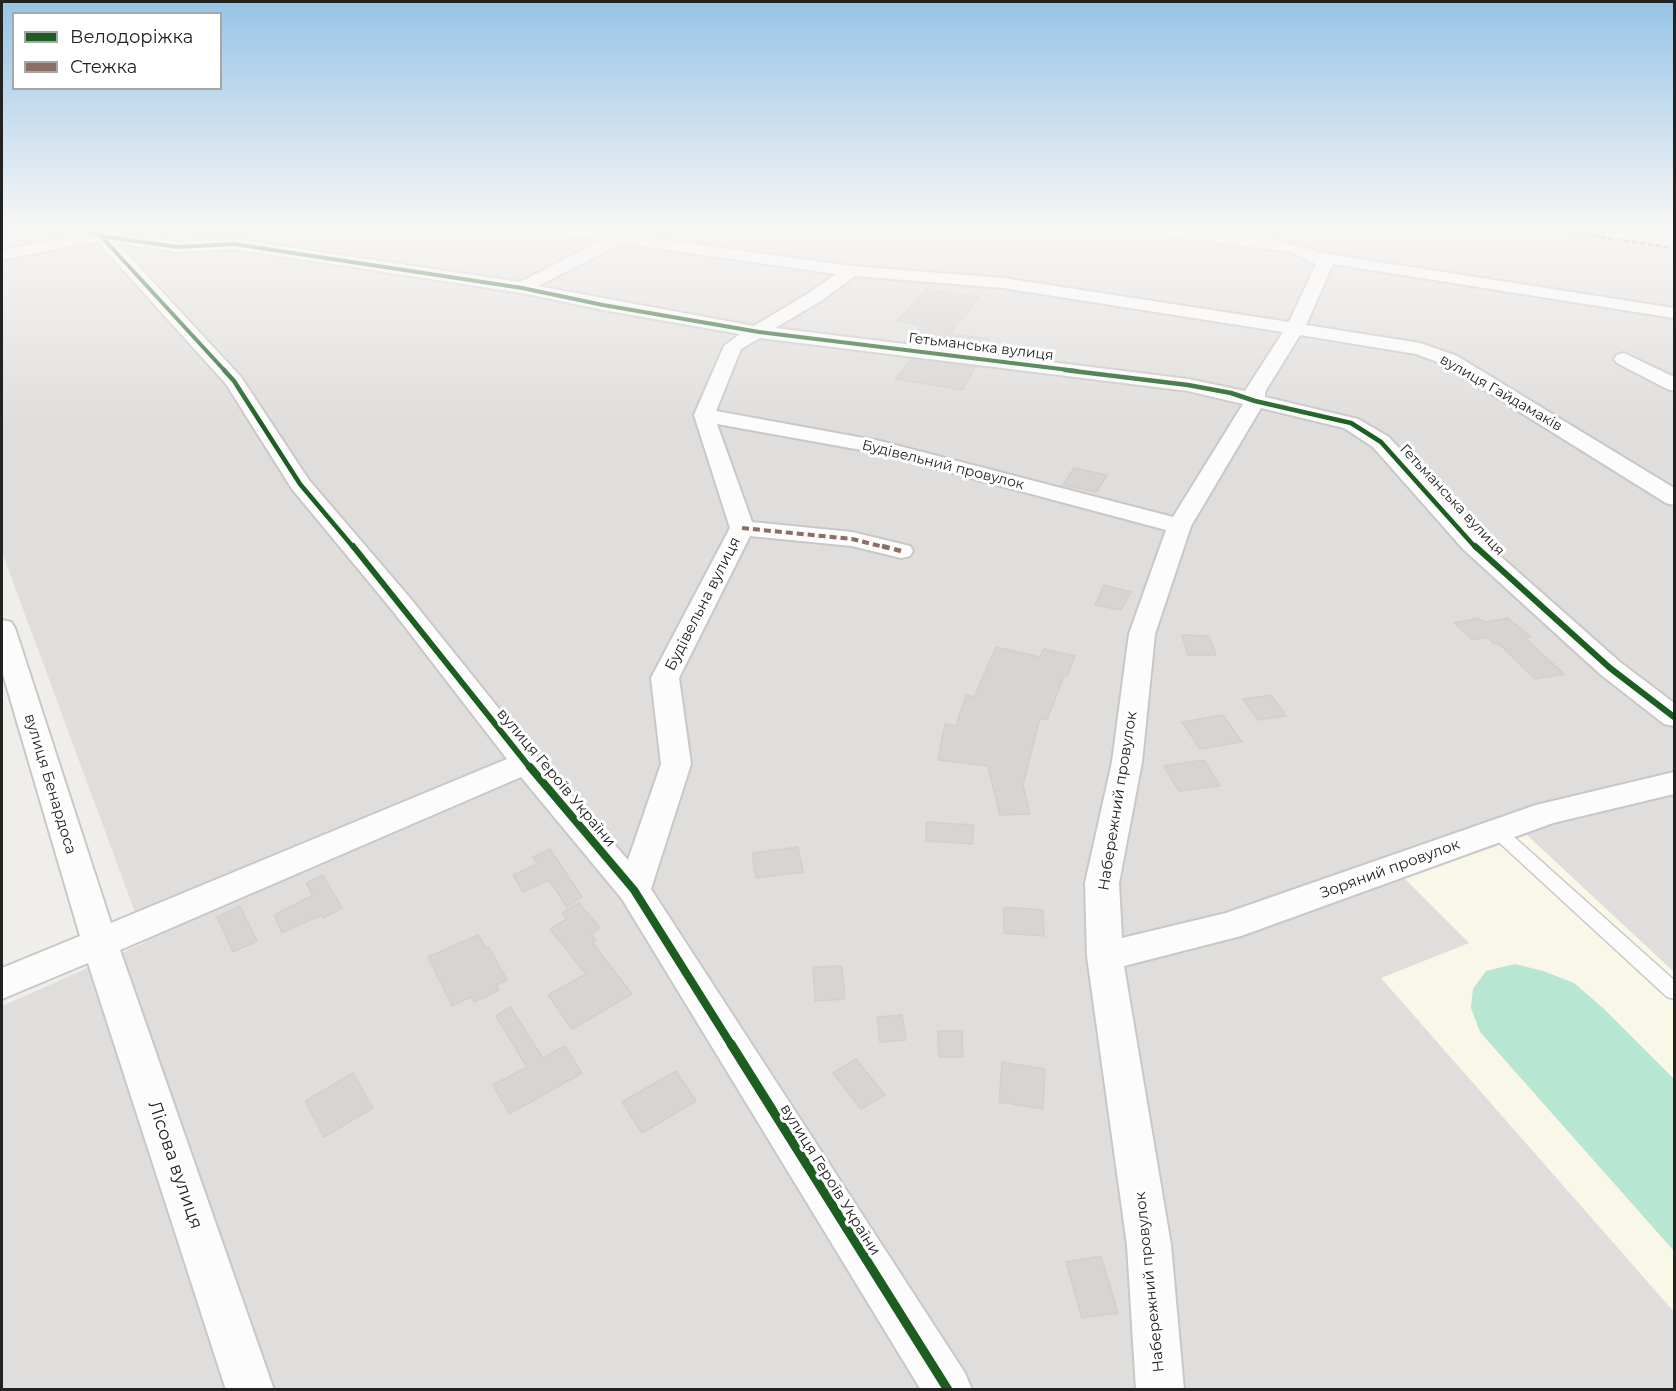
<!DOCTYPE html>
<html>
<head>
<meta charset="utf-8">
<style>
  body { margin:0 }
  #map { position:relative; width:1676px; height:1391px; overflow:hidden; background:#f0eeeb; font-family:Montserrat,sans-serif }
  canvas { display:block }
  .frame { position:absolute; inset:0; border:3px solid #222; pointer-events:none }
  .legend { position:absolute; left:12px; top:12px; width:210px; height:78px; box-sizing:border-box; background:#fff; border:2px solid #a7a7a7; margin:0; padding:8px 10px; list-style:none; font-size:18px; color:#222 }
  .legend li { display:flex; align-items:center; gap:12px; height:30px }
  .legend b { width:30px; border:2px solid #a7a7a7 }
</style>
</head>
<body>
<div id="map">
<canvas width="1676" height="1391"></canvas>
<div class="frame"></div>
<ul class="legend">
<li><b style="height:8px;background:#1b5e20"></b>Велодоріжка</li>
<li><b style="height:8px;background:#8d6e63"></b>Стежка</li>
</ul>
</div>
<script>
const ctx = document.querySelector('canvas').getContext('2d');
ctx.lineJoin = 'round';
function fill(path, color) { ctx.fillStyle = color; ctx.fill(path, 'evenodd'); }
function trace(path, color, width, dash) { ctx.strokeStyle = color; ctx.lineWidth = width; ctx.lineCap = dash ? 'butt' : 'round'; ctx.setLineDash(dash || []); ctx.stroke(path); }
function write(font, color, halo, rows, align = 'center') {
  ctx.font = font + ' Montserrat,sans-serif'; ctx.lineWidth = 6; ctx.setLineDash([]); ctx.textBaseline = 'middle'; ctx.strokeStyle = halo; ctx.fillStyle = color; for (const [text, x, y, turn = 0] of rows) {
    ctx.save(); ctx.translate(x, y); ctx.rotate((+turn || 0) * Math.PI / 180); ctx.textAlign = isNaN(turn) ? turn : align; if (halo) ctx.strokeText(text, 0, 0); ctx.fillText(text, 0, 0); ctx.restore();
  }
}
const residential = new Path2D(`
  M2 230H1531L1674 249V1389H2V1006L146 942 2 552Z`);
const education = new Path2D(`
  M1527 835 1674 972V1312L1381 978 1469 943 1404 878Z`);
const pitch = new Path2D(`
  M1515 964 1543 971 1574 983 1603 1008 1674 1079V1251L1480 1032 1471 1008 1473 989 1486 971Z`);
const building = new Path2D(`
  M926 289 979 297 950 334 989 339 983 351 924 344 927 341 912 338 921 326 897 321Z
  M912 359 975 367 963 390 895 379Z
  M1074 468 1107 475 1096 492 1063 485Z
  M1104 585 1131 592 1121 610 1095 605Z
  M1479 618 1485 622 1508 618 1531 637 1525 638 1564 674 1535 679 1498 643 1494 644 1487 637 1473 640 1454 623Z
  M1182 635 1209 636 1216 655H1188Z
  M996 647 1040 657 1044 649 1075 656 1067 676H1064L1047 720 1040 718 1023 785 1030 814 1000 815 988 766 938 760 945 724 956 726 966 695 974 697Z
  M1271 695 1286 716 1258 720 1243 699Z
  M1223 715 1242 742 1200 749 1182 722Z
  M1204 760 1220 786 1179 791 1164 766Z
  M926 822 973 825V844L926 841Z
  M798 847 803 872 756 878 752 853Z
  M550 849 582 897 567 907 549 880 523 892 513 875 538 864 533 857Z
  M323 875 342 908 323 918 321 915 282 933 274 915 313 895 306 883Z
  M579 903 600 928 591 934 596 940 592 942 632 994 572 1029 548 995 586 974 550 929 567 919 562 913Z
  M240 906 257 941 233 952 217 917Z
  M1004 907 1043 910 1044 936 1004 933Z
  M478 935 486 948 489 947 507 980 496 985 499 990 474 1002 471 997 452 1006 428 957Z
  M842 966 845 999 815 1001 813 967Z
  M510 1007 543 1058 565 1046 582 1073 509 1114 493 1085 527 1067 496 1016Z
  M902 1015 906 1040 880 1042 877 1017Z
  M938 1031H962L963 1057H939Z
  M856 1059 885 1095 861 1109 833 1073Z
  M1002 1062 1045 1069 1043 1109 999 1102Z
  M676 1071 696 1101 642 1133 622 1102Z
  M353 1073 373 1108 324 1137 305 1101Z
  M1101 1256 1118 1313 1082 1318 1066 1262Z`);
const lane = new Path2D(`
  M1497 825 1503 827 1674 980V999L1667 997 1491 835 1489 831 1491 827Z`);
const street = new Path2D(`
  M90 230H119L117 234 178 242 234 239 520 282 603 240 563 235 557 233 556 230H593L851 266 1003 278 1289 322 1316 264 1290 252 1161 235 1153 230C1197 225 1280 238 1321 253L1674 308V318L1333 264 1306 325 1420 343 1457 356 1674 488V505L1666 503 1443 364 1416 354 1300 335 1265 392V397L1358 419 1389 437 1481 539 1620 662 1674 703V726L1664 724 1600 674 1463 549 1373 447 1344 428 1261 408 1191 526 1155 634 1142 762 1119 883 1122 938 1226 913 1536 805 1674 772V794L1553 823 1241 936 1124 966 1171 1245 1184 1390H1136L1127 1245 1087 956 1085 883 1112 762 1129 634 1166 530 878 453 717 424 752 522 852 532 910 546 913 551 910 556 901 558 852 546 750 536 679 678 691 764 651 889 965 1373 972 1390H921L622 899 521 777 120 950 274 1390H226L88 963 2 999V968L80 936 2 671V620L11 622 15 628 111 923 507 759 392 610 292 489 226 384 97 241 2 260V250L88 234ZM117 243 178 252 234 249 522 293 603 310 740 334 724 346 694 415 730 528 651 678 661 764 628 860 537 756 410 598 309 480 241 377ZM622 243 836 274 809 293 754 326 538 286ZM855 276 1003 288 1283 332 1245 391 1188 379 775 328 821 301ZM760 338 1188 391 1243 404 1173 517 880 441 716 411 741 349Z
  M1624 353 1674 377V391L1667 389 1617 363 1614 359 1617 355Z`);
const quietFar2 = new Path2D(`
  M1553 230 1674 248`);
const quietFar1 = new Path2D(`
  M742 528 852 539 888 548`);
const quiet = new Path2D(`
  M882 546 901 551`);
const cyclewayFar4 = new Path2D(`
  M85 230 101 236 225 371
  M101 236 178 247 234 244 522 288 603 305 759 332 1077 371`);
const cyclewayFar3 = new Path2D(`
  M224 370 234 381 300 484 354 548
  M1065 370 1188 385 1231 393 1255 401 1351 423 1381 442 1476 548`);
const cyclewayFar2 = new Path2D(`
  M353 546 531 769
  M1475 546 1610 668 1674 717`);
const cyclewayFar1 = new Path2D(`
  M530 767 634 890 732 1046`);
const cycleway = new Path2D(`
  M731 1044 948 1390`);
const farStreetnames = [
  ["Гетьманська вулиця",981,347,7],
  ["вулиця Гайдамаків",1501,393,30],
  ["Будівельний провулок",943,465,14],
  ["Гетьманська вулиця",1452,500,47]
];
const streetNames = [
  ["Будівельна вулиця",703,604,-63],
  ["вулиця Героїв України",556,778,50],
  ["вулиця Бенардоса",50,784,73],
  ["Набережний провулок",1118,801,-81],
  ["Зоряний провулок",1390,869,-20],
  ["вулиця Героїв України",830,1180,58],
  ["Набережний провулок",1150,1282,-96]
];
const nearStreetnames = [
  ["Лісова вулиця",175,1165,71]
];
fill(residential, '#dfdedc');
fill(education, '#f8f7e8');
fill(pitch, '#b7e6d2');
fill(building, '#d7d4d2');
trace(building, '#d3d0cc', 1.5);
trace(lane, '#c9c8c7', 3);
trace(street, '#c9c8c7', 4);
fill(lane, '#fdfcfc');
fill(street, '#fdfcfc');
trace(quietFar2, '#8d6e63', 3, [5, 3]);
trace(quietFar1, '#8d6e63', 4, [7, 4]);
trace(quiet, '#8d6e63', 4.5, [8, 4.5]);
trace(cyclewayFar4, '#1b5e20', 4);
trace(cyclewayFar3, '#1b5e20', 4.5);
trace(cyclewayFar2, '#1b5e20', 6);
trace(cyclewayFar1, '#1b5e20', 8);
trace(cycleway, '#1b5e20', 9);
const sky = ctx.createLinearGradient(0, 0, 0, 424);
sky.addColorStop(0, '#97c4e6');
sky.addColorStop(0.54, '#f8f7f6');
sky.addColorStop(1, '#f8f7f600');
ctx.fillStyle = sky;
ctx.fillRect(0, 0, 1676, 424);
write('14px', '#222', '#fff', farStreetnames);
write('15px', '#222', '#fff', streetNames);
write('18px', '#222', '#fff', nearStreetnames);
</script>
</body>
</html>
